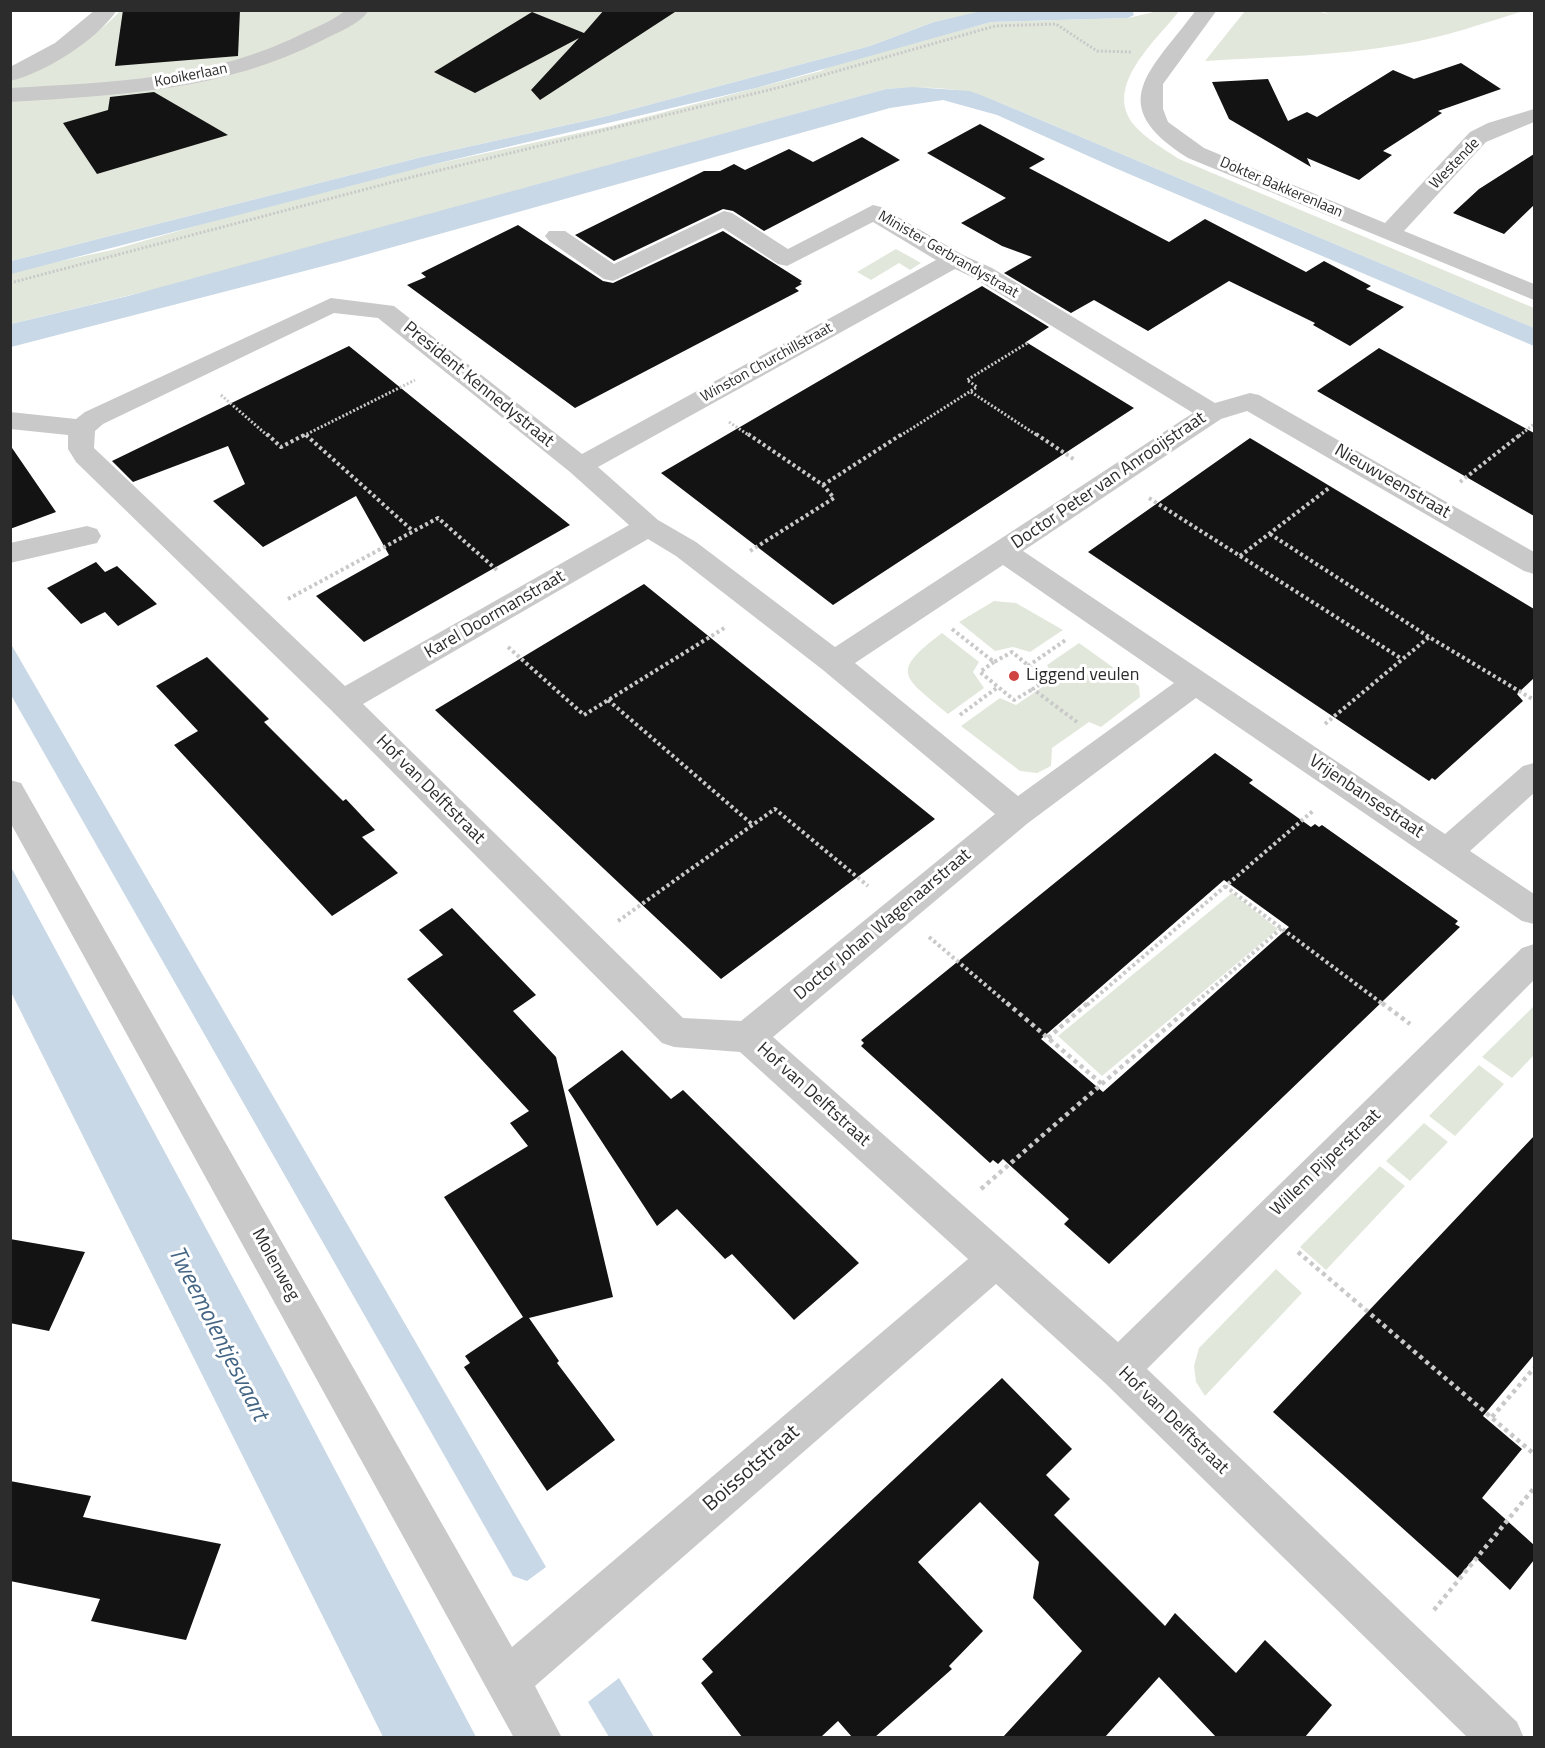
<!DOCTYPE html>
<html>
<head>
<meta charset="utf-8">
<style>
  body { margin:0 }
  #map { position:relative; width:1545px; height:1748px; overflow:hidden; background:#fff; font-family:"Titillium Web",sans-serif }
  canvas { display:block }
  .frame { position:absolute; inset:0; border:12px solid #2c2c2c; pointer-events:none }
</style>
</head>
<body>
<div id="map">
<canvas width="1545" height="1748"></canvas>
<div class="frame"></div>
</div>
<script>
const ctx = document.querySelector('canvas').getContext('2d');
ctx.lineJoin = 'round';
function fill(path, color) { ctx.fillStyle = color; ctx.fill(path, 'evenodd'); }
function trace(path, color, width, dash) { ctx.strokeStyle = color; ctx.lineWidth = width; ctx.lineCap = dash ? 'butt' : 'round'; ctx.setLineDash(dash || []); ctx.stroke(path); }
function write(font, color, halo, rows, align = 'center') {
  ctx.font = font + ' "Titillium Web",sans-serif'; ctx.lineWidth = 6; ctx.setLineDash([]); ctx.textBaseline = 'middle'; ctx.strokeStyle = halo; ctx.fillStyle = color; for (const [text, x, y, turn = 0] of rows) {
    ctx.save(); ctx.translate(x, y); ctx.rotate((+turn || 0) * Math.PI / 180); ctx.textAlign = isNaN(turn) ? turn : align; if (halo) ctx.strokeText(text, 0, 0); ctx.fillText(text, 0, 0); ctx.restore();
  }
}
const green = new Path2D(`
  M1180 10C1157 40 1102 86 1134 125 1146 139 1164 149 1179 159L1534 308V328L991 99C956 86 922 87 886 89L164 287 11 324 10 272 112 250 276 203 431 165 611 126 821 71 830 66 991 22 1128 18 1158 11Z
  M120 11H986L934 22 870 46 603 117 422 157 11 261V78C51 59 90 44 120 11Z
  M1316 11 1329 14 1322 11H1524C1484 23 1445 37 1404 44 1338 56 1272 57 1205 61L1245 11Z
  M896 249 921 263 910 270 899 263 871 280 857 272Z
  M994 601 1016 603 1063 630 1030 652 1013 647 995 651 959 622Z
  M942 633 979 662 973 672 984 688 948 714C903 676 889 673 942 633Z
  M1079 643 1139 686 1140 697 1101 727 1089 722 1052 748 1051 766 1037 773 1020 771 961 726 1000 698 1016 705 1054 679 1047 665Z
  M1232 893 1278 929 1102 1076 1058 1036Z
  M1534 1006V1055L1512 1078 1482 1057Z
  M1479 1065 1504 1084 1455 1136 1429 1116Z
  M1424 1123 1448 1142 1410 1181 1386 1161Z
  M1380 1166 1405 1186 1326 1270 1300 1247Z
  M1276 1269 1302 1293 1205 1396 1196 1382 1194 1366 1199 1348Z`);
const water = new Path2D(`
  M986 10H1132L1134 15 1128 18 991 22 756 88 431 165 11 274V261L422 157 603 117 870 46 934 22Z
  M913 87 970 91 991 99 1534 328V346L1115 168 997 115 943 100 890 108 343 261 11 347V324L128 296 886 89Z
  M11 644 546 1567 527 1581 513 1576 11 695Z
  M11 867 283 1371 476 1737H383L11 992Z
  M619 1678 654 1737H609L588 1702Z`);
const building = new Path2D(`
  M123 10H240L238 56 115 66Z
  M604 10H678L540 100 531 90 579 38 475 93 434 72 532 12 584 33Z
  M1461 63 1501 89 1438 111 1442 113 1383 151 1392 155 1359 180 1307 158 1311 167 1229 119 1212 82 1268 79 1288 121 1307 112 1317 117 1393 70 1414 79Z
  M154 92 228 135 97 174 63 123 108 110 110 97Z
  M980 124 1045 159 1029 168 1169 242 1205 219 1306 272 1324 261 1371 286 1366 289 1404 307 1350 346 1313 325 1315 323 1229 281 1148 331 1094 300 1071 313 1004 273 1032 257 1002 246 961 223 1006 198 927 153Z
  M862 137 900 160 764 231 733 211 723 209 614 261 575 235 704 171H720L734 164 745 170 789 149 813 162Z
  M1534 154V205L1504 234 1453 213 1479 189Z
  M518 225 603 281 613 283 723 231 802 281 800 283 802 284 795 288 799 291 575 408 407 285 426 277 421 273Z
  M982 286 1049 327 1026 342 1134 408 833 605 661 473Z
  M349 346 570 525 364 642 316 596 389 555 356 496 263 547 213 501 245 484 228 446 133 482 112 461Z
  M1379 348 1534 433V516L1317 391Z
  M1250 438 1534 609V678L1517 694 1523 701 1435 780 1432 778 1429 781 1088 552Z
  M10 445 56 512 10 529Z
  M96 562 105 572 117 566 157 604 118 626 105 612 81 624 47 588Z
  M644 584 935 819 721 979 435 710Z
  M207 657 269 719 264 722 343 801 346 799 375 830 362 837 398 873 332 916 174 745 198 731 156 686Z
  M1215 753 1253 780 1249 783 1311 827 1315 824 1319 827 1322 825 1458 921 1455 924 1460 927 1109 1264 1064 1224 1069 1219 1003 1159 998 1164 993 1160 990 1163 861 1046 864 1043 861 1040ZM1224 880 1289 927 1103 1092 1041 1039Z
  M452 908 536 995 513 1011 556 1057 613 1297 529 1318 559 1361 557 1363 615 1440 547 1491 464 1367 470 1363 465 1356 523 1317 444 1197 528 1146 510 1123 529 1111 407 979 443 955 419 930Z
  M622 1050 671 1099 683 1090 859 1263 794 1320 732 1254 725 1259 677 1209 657 1226 568 1090Z
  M1534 1136V1355L1483 1416 1522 1449 1482 1498 1534 1545V1560L1510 1590 1475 1557 1458 1578 1273 1412Z
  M10 1239 85 1252 49 1331 10 1323Z
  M1002 1378 1072 1449 1046 1475 1070 1499 1054 1515 1165 1626 1175 1613 1236 1673 1265 1640 1332 1705 1305 1737H1216L1159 1677 1105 1737H1003L1082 1651 1033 1598 1039 1562 980 1502 918 1562 983 1631 949 1666 952 1669 875 1737H852L838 1721 821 1737H742L701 1683 713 1672 702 1659Z
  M10 1481 91 1496 83 1517 221 1544 186 1640 91 1621 100 1599 10 1581Z`);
const pathFar2 = new Path2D(`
  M10 283 412 177 785 86 995 26 1056 24 1097 51 1132 52
  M971 392 1038 436
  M221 395 268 436
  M729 422 750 436
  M303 436 415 380
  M900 436 977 387 967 380 1029 342
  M1519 436 1534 424`);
const pathFar1 = new Path2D(`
  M267 434 281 447 306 434
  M748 434 823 485 834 498 750 551
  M1036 434 1075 460
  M306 435 413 531
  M1460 482 1521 434
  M823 485 902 434
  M1149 498 1402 659
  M1270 534 1429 637 1534 700
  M1240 556 1329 488
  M288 599 438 518 498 571
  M952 629 994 662 1012 652 1046 680 1033 689 1077 722
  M508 647 584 715 726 627
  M994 662 980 672 1014 700 1033 689
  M1028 666 1067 639
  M608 700 753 825
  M960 715 998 687
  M1325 724 1429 637
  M1225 886 1384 1005
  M618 921 775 809 868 886
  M929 937 1009 1005
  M1087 1005 1314 810
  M1193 1005 1282 928`);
const path = new Path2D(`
  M1007 1003 1102 1084
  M1382 1003 1410 1024
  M1048 1038 1088 1003
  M981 1189 1195 1003
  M1298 1252 1534 1454
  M1492 1417 1534 1368
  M1434 1610 1534 1488`);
const minor = new Path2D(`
  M95 10H117C97 40 45 73 10 81V67L55 43Z
  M346 10H369C359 25 338 32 323 40 223 91 121 95 10 102V88C114 82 211 80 306 32 319 26 334 20 346 10Z
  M1196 10H1217L1163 84V109L1168 122 1204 148 1385 223 1470 132 1488 123 1534 109V122L1486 142 1404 231 1534 284V300L1188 158C1102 104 1151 71 1196 10Z
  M873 205 881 207 963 255 992 268 1215 403 1250 393 1259 395 1534 552V574L1524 571 1247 411 1221 419 1023 551 1445 834 1523 766 1534 763V793L1470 851 1534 894V924L1522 921 1196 698 1028 823 773 1037 1118 1342 1522 948 1534 944V980L1147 1369 1517 1722 1524 1738H1468L1105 1383 996 1284 535 1686 562 1738H514L10 822V780L21 783 512 1647 968 1259 740 1052 674 1047 662 1043 331 710 76 462 68 449V435L10 429V412L76 419 85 412 331 298 394 306 582 454 936 260 873 222 787 266 778 264 723 228 613 281 604 279 549 241 545 236 549 231H565L614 264 724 211 732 213 788 249ZM955 269 974 278 1193 413 835 647 696 542 658 520 598 467ZM334 313 378 318 570 472 629 525 345 686 94 448 95 431 103 424ZM648 539 676 556 823 670 995 814 741 1021 683 1018 363 704ZM1003 565 1174 683 1018 796 855 663Z
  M87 526 97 529 101 536 97 543 10 563V543Z`);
const markers = [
  [1014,676,6,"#d04441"]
];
const farStreetnames = [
  ["Kooikerlaan",191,76,-11],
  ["Westende",1455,164,-46],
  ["Dokter Bakkerenlaan",1281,188,23],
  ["Minister Gerbrandystraat",948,255,30],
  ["Winston Churchillstraat",767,363,-29]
];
const streetNames = [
  ["President Kennedystraat",478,385,39],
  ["Doctor Peter van Anrooijstraat",1109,481,-34],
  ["Nieuwveenstraat",1392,482,30],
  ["Karel Doormanstraat",495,615,-30],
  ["Hof van Delftstraat",430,790,45],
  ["Vrijenbansestraat",1366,797,34],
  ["Doctor Johan Wagenaarstraat",883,925,-40],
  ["Hof van Delftstraat",813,1095,42],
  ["Willem Pijperstraat",1326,1163,-44],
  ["Molenweg",275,1265,61],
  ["Hof van Delftstraat",1173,1421,44]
];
const poiNames = [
  ["Liggend veulen",1026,676]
];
const nearStreetnames = [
  ["Boissotstraat",752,1469,-41]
];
const nearWaternames = [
  ["Tweemolentjesvaart",217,1334,63]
];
fill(green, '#e1e8db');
fill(water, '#c9d8e6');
fill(building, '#131313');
trace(pathFar2, '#c9c9c9', 3, [2, 2]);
trace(pathFar1, '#c9c9c9', 4, [3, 3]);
trace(path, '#c9c9c9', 4.5, [4, 4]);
fill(minor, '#c9c9c9');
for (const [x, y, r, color] of markers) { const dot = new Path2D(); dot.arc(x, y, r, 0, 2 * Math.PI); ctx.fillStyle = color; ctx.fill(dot); trace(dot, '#fff', 2); }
write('15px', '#2c2c2c', '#fff', farStreetnames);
write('18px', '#2c2c2c', '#fff', streetNames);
write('18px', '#2c2c2c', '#fff', poiNames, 'left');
write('21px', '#2c2c2c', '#fff', nearStreetnames);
write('italic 24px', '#446584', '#fff', nearWaternames);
</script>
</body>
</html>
